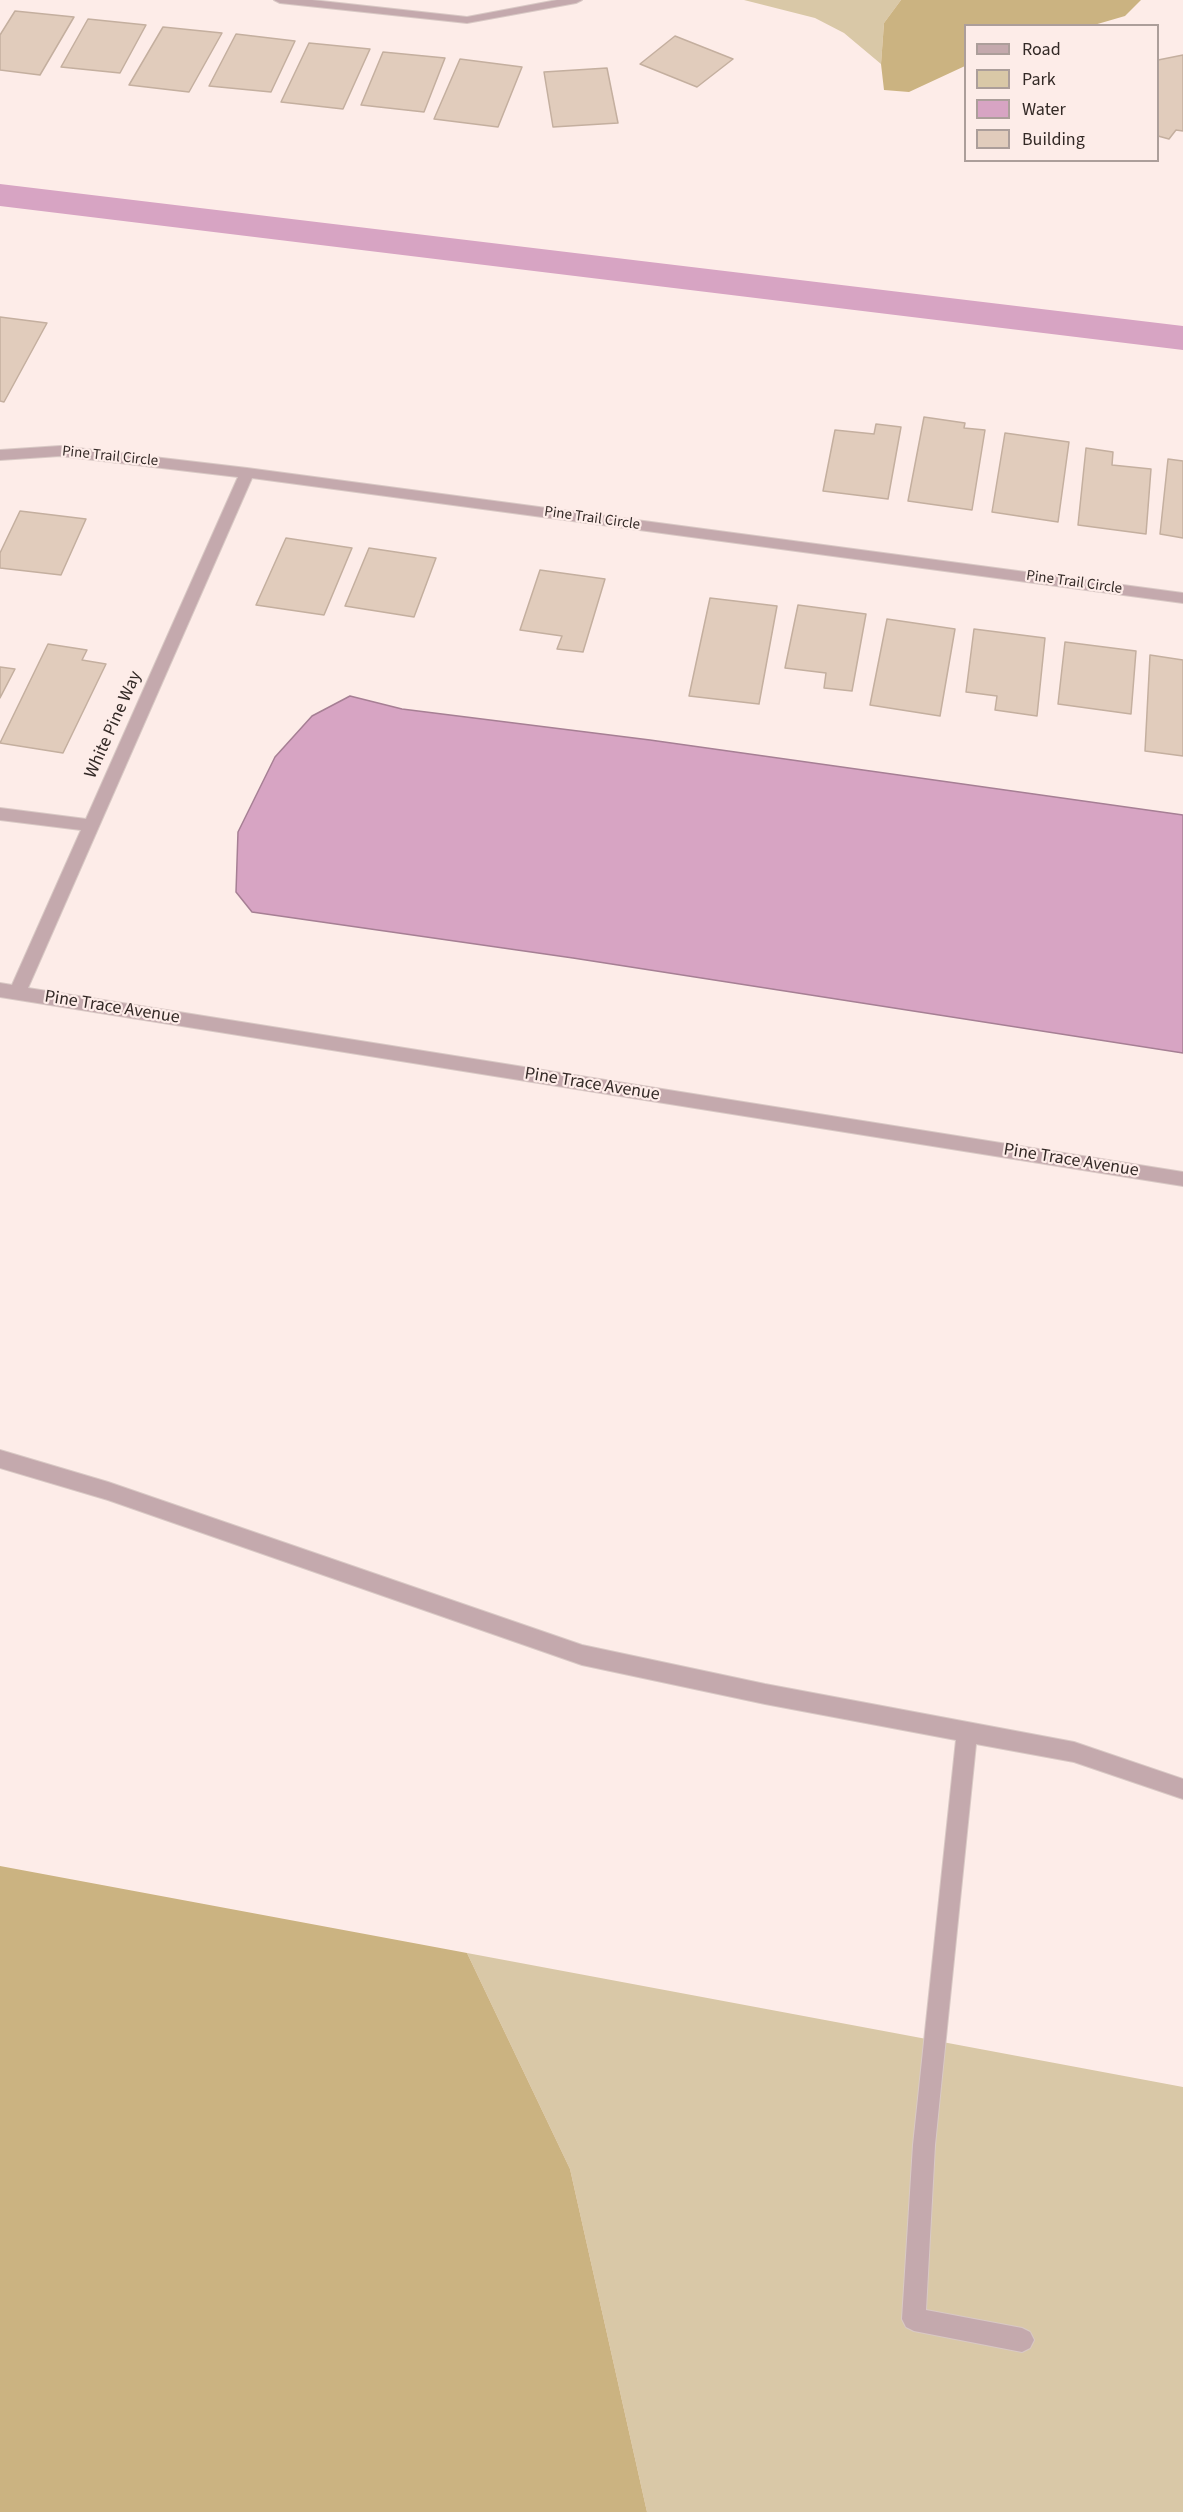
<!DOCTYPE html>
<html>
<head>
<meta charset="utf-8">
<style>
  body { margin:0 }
  #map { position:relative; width:1183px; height:2512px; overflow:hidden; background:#fdece8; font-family:"Source Sans 3",sans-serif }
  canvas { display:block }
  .legend { position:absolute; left:964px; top:24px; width:195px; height:138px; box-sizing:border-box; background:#fdece8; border:2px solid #ac9e9a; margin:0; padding:8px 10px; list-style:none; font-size:18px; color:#332926 }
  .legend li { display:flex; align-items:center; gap:12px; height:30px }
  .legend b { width:30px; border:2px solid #ac9e9a }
</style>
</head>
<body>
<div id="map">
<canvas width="1183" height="2512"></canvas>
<ul class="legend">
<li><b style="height:8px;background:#c4a9ad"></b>Road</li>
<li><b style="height:16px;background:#d9c8a7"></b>Park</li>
<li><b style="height:16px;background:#d7a4c3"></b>Water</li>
<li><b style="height:16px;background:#e1ccbc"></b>Building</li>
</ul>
</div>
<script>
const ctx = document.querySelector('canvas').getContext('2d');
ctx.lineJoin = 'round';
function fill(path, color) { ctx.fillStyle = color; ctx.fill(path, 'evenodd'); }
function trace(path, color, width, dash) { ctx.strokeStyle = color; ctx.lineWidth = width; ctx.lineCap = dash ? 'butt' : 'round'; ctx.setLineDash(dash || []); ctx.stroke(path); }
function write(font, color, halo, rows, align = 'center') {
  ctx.font = font + ' "Source Sans 3",sans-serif'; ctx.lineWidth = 4.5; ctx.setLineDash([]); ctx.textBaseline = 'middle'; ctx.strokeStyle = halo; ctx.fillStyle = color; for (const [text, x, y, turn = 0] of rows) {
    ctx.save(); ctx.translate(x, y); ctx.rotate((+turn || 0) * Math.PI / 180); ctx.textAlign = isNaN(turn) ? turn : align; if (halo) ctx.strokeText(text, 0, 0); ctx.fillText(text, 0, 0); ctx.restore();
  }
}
const green = new Path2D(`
  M744 0H901L884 23 881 64 844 33 815 18Z
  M467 1953 1183 2087V2512H647L570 2169Z`);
const forest = new Path2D(`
  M901 0H1141L1125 16 1094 25 966 26 965 66 909 92 884 90 881 64 884 23Z
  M0 1866 467 1953 570 2169 647 2512H0Z`);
const water = new Path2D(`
  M350 696 402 709 650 740 1183 815V1053L573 958 252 912 236 892 238 832 275 757 312 716Z`);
const canal = new Path2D(`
  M0 184 1183 326V350L0 206Z`);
const building = new Path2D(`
  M15 11 74 17 40 75 0 70V35Z
  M88 19 146 25 120 73 61 67Z
  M163 27 222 33 189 92 129 85Z
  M236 34 295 41 271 92 209 86Z
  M675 36 733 59 697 87 640 64Z
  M309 43 370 49 343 109 281 102Z
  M383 52 445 58 424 112 361 105Z
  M1183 55V131L1176 130 1169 139 1158 136V60Z
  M460 59 522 67 498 127 434 119Z
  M607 68 618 123 553 127 544 72Z
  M0 317 47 323 4 402 0 401Z
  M924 417 965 423 964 428 985 430 972 510 908 501Z
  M876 424 901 427 888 499 823 491 835 430 874 434Z
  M1005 433 1069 442 1058 522 992 512Z
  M1086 448 1113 452 1112 465 1151 469 1146 534 1078 525Z
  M1168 459 1183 461V538L1160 534Z
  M20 511 86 519 61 575 0 568V553Z
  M286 538 352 548 324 615 256 605Z
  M369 548 436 558 414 617 345 606Z
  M540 570 605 579 583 652 557 649 562 636 520 630Z
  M710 598 777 606 759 704 689 696Z
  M798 605 866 614 852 691 824 688 826 673 785 668Z
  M887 619 955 629 940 716 870 705Z
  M974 629 1045 638 1037 716 995 710 997 696 966 692Z
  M1065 642 1136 651 1131 714 1058 704Z
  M48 644 87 650 82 660 106 664 63 753 0 743Z
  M1150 655 1183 660V756L1145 751Z
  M0 667 15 669 0 698Z`);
const lane = new Path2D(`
  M0 1450 108 1482 582 1645 765 1684 1074 1742 1183 1779V1799L1074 1762 976 1744 935 2145 926 2310 1022 2328 1030 2332 1034 2340 1030 2348 1022 2352 914 2331 906 2327 902 2319 913 2145 956 1740 765 1704 582 1665 108 1500 0 1468Z`);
const street = new Path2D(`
  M274 0H312L467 17 557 0H582L576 3 467 23 280 3Z
  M60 446 247 468 1183 593V603L252 478 28 988 1183 1172V1186L0 997V983L12 985 81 830 0 820V808L86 819 238 477 60 456 0 460V450Z`);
const farStreetnames = [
  ["Pine Trail Circle",110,457,6],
  ["Pine Trail Circle",592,519,8],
  ["Pine Trail Circle",1074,583,8]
];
const streetNames = [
  ["White Pine Way",114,725,-66],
  ["Pine Trace Avenue",112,1008,9],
  ["Pine Trace Avenue",592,1085,9],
  ["Pine Trace Avenue",1071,1161,9]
];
fill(green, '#d9c8a7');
fill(forest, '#cbb381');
fill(water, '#d7a4c3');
trace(water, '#a67f94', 1.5);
fill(canal, '#d7a4c3');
fill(building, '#e1ccbc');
trace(building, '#c4af9f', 1.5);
trace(lane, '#d9c9c5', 2);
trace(street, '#d9c9c5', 2);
fill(lane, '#c4a9ad');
fill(street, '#c4a9ad');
write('15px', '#332926', '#fdece8', farStreetnames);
write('18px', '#332926', '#fdece8', streetNames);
</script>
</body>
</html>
